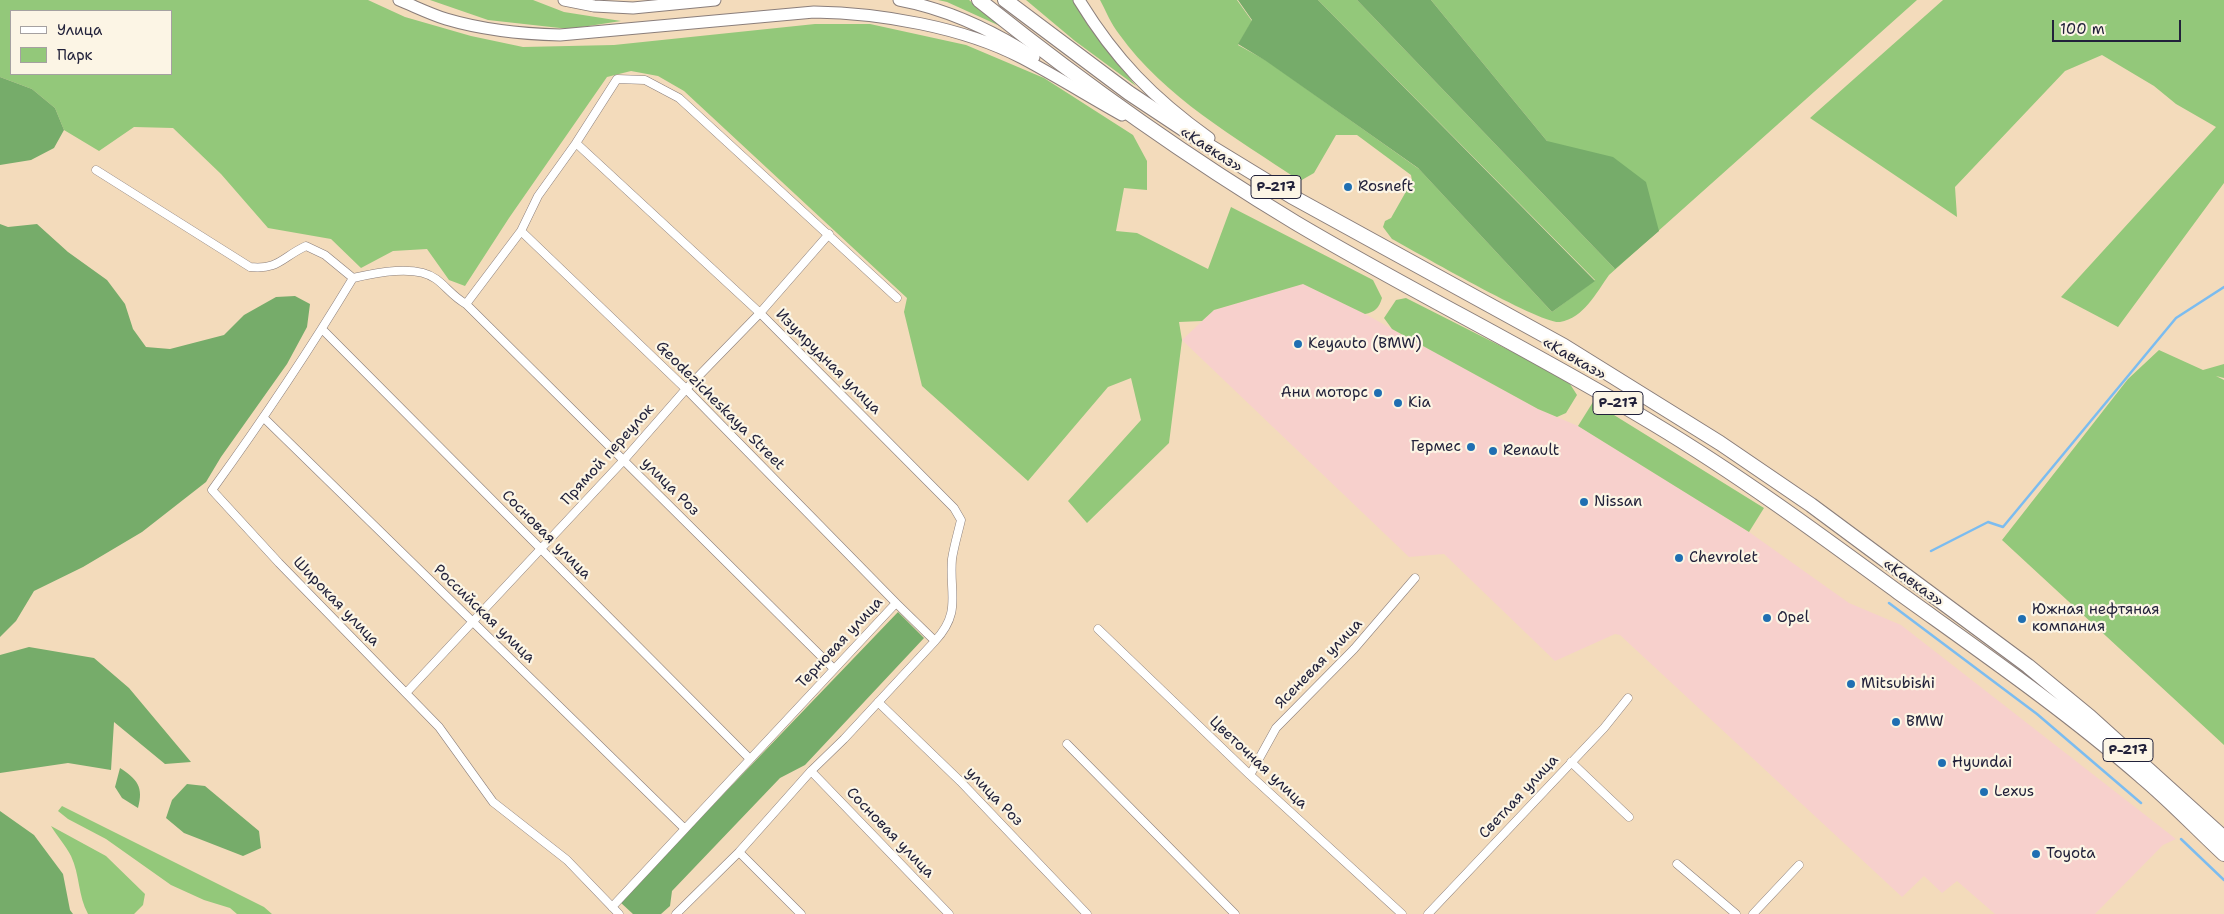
<!DOCTYPE html>
<html>
<head>
<meta charset="utf-8">
<style>
  body { margin:0 }
  #map { position:relative; width:2224px; height:914px; overflow:hidden; background:#f3dbbb; font-family:"Shantell Sans",sans-serif }
  canvas { display:block }
  .legend { position:absolute; left:10px; top:10px; width:162px; height:65px; box-sizing:border-box; background:#fcf5e5; border:1px solid #a5a1a1; margin:0; padding:6px 9px; list-style:none; font-size:15px; color:#22223b }
  .legend li { display:flex; align-items:center; gap:10px; height:25px }
  .legend b { width:25px; border:1px solid #a5a1a1 }
  .scale { position:absolute; left:2052px; top:20px; width:129px; height:22px; box-sizing:border-box; border:2px solid #22223b; border-top:0; padding-left:6px; font-size:15px; line-height:18px; white-space:nowrap; color:#22223b; -webkit-text-stroke:4px #fcf5e5; paint-order:stroke }
</style>
</head>
<body>
<div id="map">
<canvas width="2224" height="914"></canvas>
<ul class="legend">
<li><b style="height:6px;background:#fff"></b>Улица</li>
<li><b style="height:14px;background:#93c87a"></b>Парк</li>
</ul>
<div class="scale">100 m</div>
</div>
<script>
const ctx = document.querySelector('canvas').getContext('2d');
ctx.lineJoin = 'round';
function fill(path, color) { ctx.fillStyle = color; ctx.fill(path, 'evenodd'); }
function trace(path, color, width, dash) { ctx.strokeStyle = color; ctx.lineWidth = width; ctx.lineCap = dash ? 'butt' : 'round'; ctx.setLineDash(dash || []); ctx.stroke(path); }
function write(font, color, halo, rows, align = 'center') {
  ctx.font = font + ' "Shantell Sans",sans-serif'; ctx.lineWidth = 4.5; ctx.setLineDash([]); ctx.textBaseline = 'middle'; ctx.strokeStyle = halo; ctx.fillStyle = color; for (const [text, x, y, turn = 0] of rows) {
    ctx.save(); ctx.translate(x, y); ctx.rotate((+turn || 0) * Math.PI / 180); ctx.textAlign = isNaN(turn) ? turn : align; if (halo) ctx.strokeText(text, 0, 0); ctx.fillText(text, 0, 0); ctx.restore();
  }
}
const built = new Path2D(`
  M1303 284 1365 314 1538 409 1578 426 1749 532 1849 603 1901 625 2176 839 2163 845 2095 914H1995L1957 881 1942 893 1924 876 1902 897 1620 635 1615 634 1555 661 1444 554 1409 557 1182 340 1214 310Z`);
const green = new Path2D(`
  M0 0H368L405 17 471 36 523 47 614 45 815 24H870L966 45 1044 78 1133 135 1147 161V190L1124 188 1116 231 1137 233 1208 269 1231 207 1373 280 1382 298C1379 308 1375 312 1365 314L1303 284 1214 310 1202 321 1179 322 1182 340 1169 443 1087 523 1068 501 1141 420 1131 378 1108 387 1028 481 922 386 904 312 907 298 684 91 658 76 631 71 607 77 509 218 465 286 449 280 427 249 393 251 361 268 331 239 268 228 221 174 173 128 134 127 99 151 64 130 55 108 32 89 0 77ZM11 11H171V74H11Z
  M430 0H533L564 12 621 21 569 29 488 20Z
  M938 0H969L1000 26 947 2Z
  M1026 0H1074L1089 27 1136 86 1075 41Z
  M1100 0H1237L1252 21 1238 45 1267 61 1419 169 1552 312 1595 280 1318 0H1357L1615 269 1547 141 1431 0H1917L1609 275C1596 293 1584 318 1560 322 1542 325 1416 252 1392 239L1383 227 1385 221 1391 218 1412 181 1411 175 1357 135H1336L1314 173 1300 181C1235 137 1165 98 1119 34 1111 24 1106 11 1100 0Z
  M1943 0H2224V183L2118 327 2061 297 2216 127 2176 104 2154 86 2102 55 2065 71 1955 187 1957 217 1810 118Z
  M1406 298 1556 374 1570 384 1577 395 1566 413 1557 417 1538 409 1392 329 1384 318 1396 300Z
  M2159 350 2203 370 2224 364V378L2216 376 2224 380V745L2002 540 2128 379Z
  M1593 402 1764 508 1749 532 1578 426Z
  M62 806 264 907 272 914H237L230 908 204 900 171 885 106 839 68 819 58 811Z
  M51 826 106 856 145 894 143 905 134 914H88C78 896 80 875 71 856 66 846 57 836 51 826Z`);
const forest = new Path2D(`
  M1238 0H1318L1595 281 1552 312 1418 168 1266 61 1238 44 1252 20Z
  M1357 0H1431L1547 141 1613 157 1646 182 1659 231 1615 269Z
  M0 77 32 89 55 108 64 130 54 148 31 160 0 165Z
  M0 224 8 227 37 224 68 252 107 280 125 304 133 329 146 347 170 349 224 335 244 315 276 297 295 296 310 304 307 327 287 364 221 457 206 482 142 532 83 567 34 591 16 621 0 637Z
  M898 612 924 638 805 765 780 778 672 891 670 906 661 914H633L620 902Z
  M29 647 94 658 129 688 191 762 165 764 114 722 111 770 68 763 0 773V655Z
  M120 768C137 779 144 787 138 808L122 798 115 787Z
  M187 784 205 786 259 831 261 848 243 856 184 833 166 818 172 800Z
  M0 811 34 835 63 874 70 910 73 914H0Z`);
const stream = new Path2D(`
  M1931 551 1988 522 2003 527 2176 318 2224 287
  M1889 603 2037 714 2141 803
  M2181 839 2224 880`);
const street = new Path2D(`
  M576 143 760 313 954 508 961 520C958 533 954 546 952 559 949 594 962 612 935 641
  M96 170 250 267C279 270 282 257 306 246L325 255 353 278C375 273 416 264 436 279 447 287 452 296 466 304L521 231 538 196 576 143 617 79 645 80 679 98 897 298
  M521 231 686 389 896 603
  M353 278C309 351 262 421 212 490L279 563 439 727 493 802 567 860 619 914
  M466 304 834 669
  M322 329 750 759
  M264 418 685 829
  M1098 629 1250 775 1402 914
  M406 693 623 461 686 389 760 313 829 234
  M878 702 960 781 1087 914
  M1067 744 1235 914
  M1571 762 1629 817
  M811 771 949 914
  M1250 775 1276 728 1354 649 1415 578
  M739 852 801 914
  M1677 864 1736 914
  M612 907 896 603 935 641 844 739 811 771 739 852 676 914
  M1428 914 1604 728 1628 698
  M1753 914 1799 865`);
const primary = new Path2D(`
  M399 0C414 6 430 14 446 19 483 30 521 34 560 35L814 12C880 13 963 27 1022 58 1056 76 1088 96 1122 115
  M564 0 594 6 633 8 715 0
  M899 0C948 9 992 30 1034 57
  M1079 0C1115 59 1153 98 1209 138`);
const highway = new Path2D(`
  M979 0C1080 81 1185 156 1296 223 1414 293 1537 353 1654 424 1739 475 1819 534 1898 592 1980 651 2064 709 2141 776 2170 800 2196 828 2224 854
  M1005 0 1129 93 1209 146 1291 196 1564 346 1720 443 1811 505 2028 666 2090 717 2224 838`);
const markers = [
  [1348,187,5,"#1f6fb2"],
  [1298,344,5,"#1f6fb2"],
  [1378,393,5,"#1f6fb2"],
  [1398,403,5,"#1f6fb2"],
  [1471,447,5,"#1f6fb2"],
  [1493,451,5,"#1f6fb2"],
  [1584,502,5,"#1f6fb2"],
  [1679,558,5,"#1f6fb2"],
  [1767,618,5,"#1f6fb2"],
  [2022,619,5,"#1f6fb2"],
  [1851,684,5,"#1f6fb2"],
  [1896,722,5,"#1f6fb2"],
  [1942,763,5,"#1f6fb2"],
  [1984,792,5,"#1f6fb2"],
  [2036,854,5,"#1f6fb2"]
];
const shields = [
  [1276,187,50],
  [1618,403,50],
  [2128,750,50]
];
const shieldNames = [
  ["Р-217",1276,187],
  ["Р-217",1618,403],
  ["Р-217",2128,750]
];
const streetNames = [
  ["«Кавказ»",1211,150,33],
  ["«Кавказ»",1574,359,30],
  ["Изумрудная улица",828,362,45],
  ["Geodezicheskaya Street",720,406,45],
  ["Прямой переулок",608,455,-48],
  ["улица Роз",670,487,45],
  ["Сосновая улица",546,535,45],
  ["«Кавказ»",1913,583,36],
  ["Широкая улица",336,602,46],
  ["Российская улица",484,614,44],
  ["Терновая улица",840,643,-47],
  ["Ясеневая улица",1319,664,-46],
  ["Цветочная улица",1258,763,43],
  ["улица Роз",994,797,46],
  ["Светлая улица",1519,797,-47],
  ["Сосновая улица",890,833,46]
];
const poiNames = [
  ["Rosneft",1358,187],
  ["Keyauto (BMW)",1308,344],
  ["Ани моторс",1368,393,"right"],
  ["Kia",1408,403],
  ["Гермес",1461,447,"right"],
  ["Renault",1503,451],
  ["Nissan",1594,502],
  ["Chevrolet",1689,558],
  ["Южная нефтяная",2032,610],
  ["компания",2032,627],
  ["Opel",1777,618],
  ["Mitsubishi",1861,684],
  ["BMW",1906,722],
  ["Hyundai",1952,763],
  ["Lexus",1994,792],
  ["Toyota",2046,854]
];
fill(built, '#f7d0cc');
fill(green, '#93c87a');
fill(forest, '#76ac6a');
trace(stream, '#7bbcf0', 2.5);
trace(street, '#8a7e7b', 9);
trace(primary, '#8a7e7b', 13);
trace(highway, '#8a7e7b', 16);
trace(street, '#fff', 8);
trace(primary, '#fff', 11);
trace(highway, '#fff', 14);
for (const [x, y, r, color] of markers) { const dot = new Path2D(); dot.arc(x, y, r, 0, 2 * Math.PI); ctx.fillStyle = color; ctx.fill(dot); trace(dot, '#fcf5e5', 2); }
for (const [x, y, w] of shields) { const box = new Path2D(); box.roundRect(x - w / 2, y - 11.5, w, 23, 4); ctx.fillStyle = '#fcf5e5'; ctx.fill(box); trace(box, '#22223b', 1); }
write('bold 14px', '#22223b', null, shieldNames);
write('15px', '#22223b', '#fcf5e5', streetNames);
write('15px', '#22223b', '#fcf5e5', poiNames, 'left');
</script>
</body>
</html>
